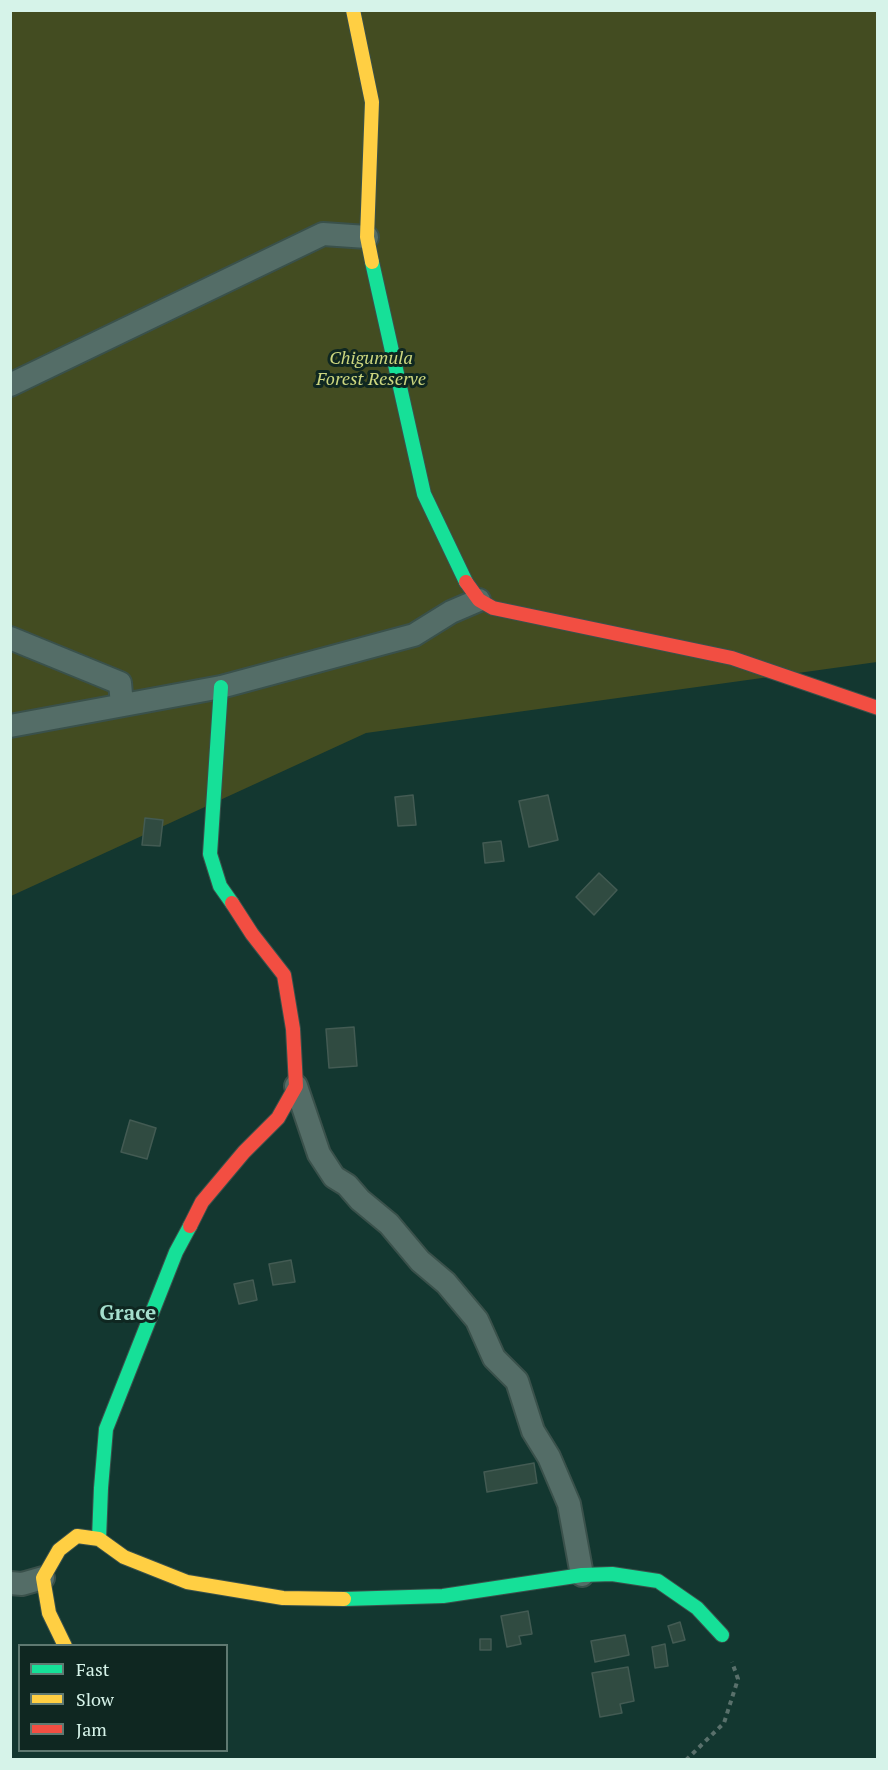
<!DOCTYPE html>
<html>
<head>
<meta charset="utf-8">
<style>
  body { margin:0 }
  #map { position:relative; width:888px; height:1770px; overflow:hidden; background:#133730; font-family:"PT Serif",serif }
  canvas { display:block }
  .frame { position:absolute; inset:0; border:12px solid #d6f3e9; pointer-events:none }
  .legend { position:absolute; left:18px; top:1644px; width:210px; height:108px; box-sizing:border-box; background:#0f2721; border:2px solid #5f7971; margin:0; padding:8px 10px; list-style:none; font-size:18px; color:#d6f3e9 }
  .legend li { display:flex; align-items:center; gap:12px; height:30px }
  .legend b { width:30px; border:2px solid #5f7971 }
</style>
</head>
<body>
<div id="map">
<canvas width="888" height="1770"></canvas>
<div class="frame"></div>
<ul class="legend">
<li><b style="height:8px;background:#16e098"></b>Fast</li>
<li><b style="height:8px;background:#ffcf43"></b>Slow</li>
<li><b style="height:8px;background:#f24e42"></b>Jam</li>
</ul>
</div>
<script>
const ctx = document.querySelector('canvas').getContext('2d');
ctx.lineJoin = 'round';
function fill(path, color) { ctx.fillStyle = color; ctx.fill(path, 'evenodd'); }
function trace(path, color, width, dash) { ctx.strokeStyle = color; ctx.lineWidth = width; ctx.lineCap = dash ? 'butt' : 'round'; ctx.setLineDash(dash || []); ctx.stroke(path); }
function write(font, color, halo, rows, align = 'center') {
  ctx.font = font + ' "PT Serif",serif'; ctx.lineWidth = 6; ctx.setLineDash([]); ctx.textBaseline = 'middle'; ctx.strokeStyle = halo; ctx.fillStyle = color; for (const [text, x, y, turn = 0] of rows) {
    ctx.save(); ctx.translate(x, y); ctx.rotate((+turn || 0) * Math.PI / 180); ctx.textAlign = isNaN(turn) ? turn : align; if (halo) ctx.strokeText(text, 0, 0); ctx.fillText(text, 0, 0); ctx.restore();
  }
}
const green = new Path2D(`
  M10 11H877V662L366 733 11 896Z`);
const building = new Path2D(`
  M413 795 416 825 398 826 395 797Z
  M548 795 558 840 529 847 519 801Z
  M145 818 163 820 160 846 142 845Z
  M501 841 504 861 485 863 483 843Z
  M599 873 617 890 594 915 576 897Z
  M354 1027 357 1066 329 1068 326 1029Z
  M130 1120 156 1128 147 1159 121 1152Z
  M291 1260 295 1282 273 1285 269 1264Z
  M253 1280 257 1300 239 1304 234 1284Z
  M534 1463 537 1483 487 1492 484 1472Z
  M528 1611 532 1634 519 1636 521 1644 507 1647 501 1616Z
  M680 1622 685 1640 673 1643 668 1626Z
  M625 1635 629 1655 595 1662 591 1641Z
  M480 1639H491V1650H480Z
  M665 1644 668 1666 655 1668 652 1647Z
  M628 1667 634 1701 620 1704 622 1713 600 1717 592 1673Z`);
const path = new Path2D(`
  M686 1760 724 1723 738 1679 732 1662`);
const street = new Path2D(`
  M10 385 323 234 367 237
  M10 638 120 683 122 705
  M10 726 221 687 414 635 451 612 479 600
  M296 1086 319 1154 334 1177 347 1185 360 1200 389 1224 420 1261 446 1283 477 1320 494 1358 517 1381 533 1431 549 1457 569 1504 582 1575
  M10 1583 22 1584 43 1578`);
const fast = new Path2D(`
  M372 262 424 494 466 582
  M221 687 210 854 220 886 232 903
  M99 1539 101 1488 106 1429 176 1252 190 1226
  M344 1599 443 1596 582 1575 612 1574 658 1581 697 1608 722 1635`);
const slow = new Path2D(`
  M353 10 372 102 367 237 372 262
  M65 1646 49 1613 43 1578 59 1550 77 1536 99 1539 124 1557 187 1582 283 1598 344 1599`);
const jam = new Path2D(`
  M466 582 479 600 493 608 732 658 878 708
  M190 1226 202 1202 244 1152 278 1118 296 1086 293 1029 284 975 252 934 232 903`);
const parkNames = [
  ["Chigumula",371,359],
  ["Forest Reserve",371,380]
];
const quarterNames = [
  ["Grace",128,1314]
];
fill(green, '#434c21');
fill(building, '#304b41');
trace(building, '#435b53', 1.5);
trace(street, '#3a514b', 26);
trace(fast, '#3a514b', 16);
trace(slow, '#3a514b', 16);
trace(jam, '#3a514b', 16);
trace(path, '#59706b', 4, [4.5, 4.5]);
trace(street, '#546d67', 22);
trace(fast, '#16e098', 14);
trace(slow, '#ffcf43', 14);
trace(jam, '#f24e42', 14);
write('italic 18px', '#cdd77f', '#0f2721', parkNames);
write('bold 21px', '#a4dfcd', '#0f2721', quarterNames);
</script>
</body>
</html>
